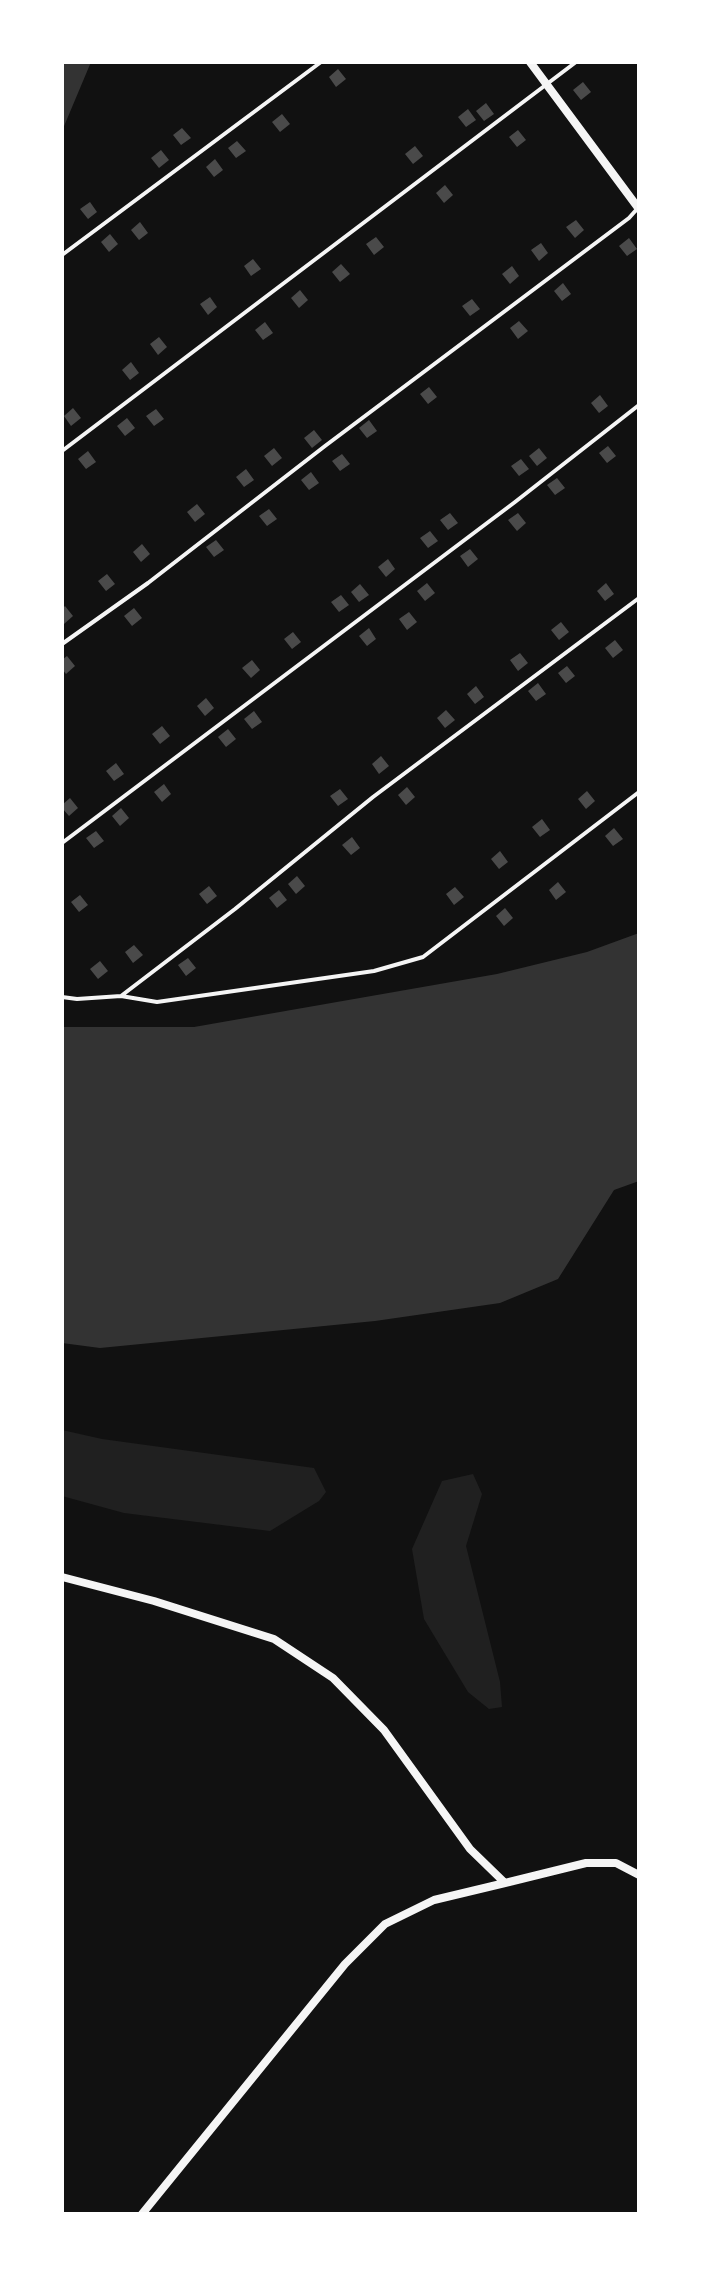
<!DOCTYPE html>
<html>
<head>
<meta charset="utf-8">
<style>
  body { margin:0 }
  #map { position:relative; width:701px; height:2276px; overflow:hidden; background:#111; font-family:"Roboto Condensed",sans-serif }
  canvas { display:block }
  .frame { position:absolute; inset:0; border:64px solid #fff; pointer-events:none }
</style>
</head>
<body>
<div id="map">
<canvas width="701" height="2276"></canvas>
<div class="frame"></div>
</div>
<script>
const ctx = document.querySelector('canvas').getContext('2d');
ctx.lineJoin = 'round';
function fill(path, color) { ctx.fillStyle = color; ctx.fill(path, 'evenodd'); }
function trace(path, color, width, dash) { ctx.strokeStyle = color; ctx.lineWidth = width; ctx.lineCap = dash ? 'butt' : 'round'; ctx.setLineDash(dash || []); ctx.stroke(path); }
const green = new Path2D(`
  M62 1430 102 1439 314 1468 326 1492 319 1501 270 1531 124 1513 62 1496Z
  M473 1474 482 1494 466 1546 500 1682 502 1707 489 1709 468 1692 424 1619 412 1549 442 1481Z`);
const water = new Path2D(`
  M62 62H91L62 131Z
  M639 933V1181L614 1190 558 1279 500 1303 375 1321 100 1348 62 1343V1027H194L497 974 587 952Z`);
const building = new Path2D(`
  M338 69 346 79 336 87 329 77Z
  M583 82 591 92 581 100 573 90Z
  M486 103 494 114 484 121 476 111Z
  M468 109 476 120 466 127 458 117Z
  M282 114 290 124 280 132 272 122Z
  M182 128 191 138 181 145 173 135Z
  M518 130 526 140 517 147 509 137Z
  M237 141 246 151 236 158 228 148Z
  M415 146 423 156 413 164 405 154Z
  M161 150 169 160 159 168 151 158Z
  M215 159 223 170 214 177 206 167Z
  M445 185 453 195 444 203 436 193Z
  M90 202 97 212 88 219 80 209Z
  M576 220 584 230 575 238 566 227Z
  M140 222 148 233 139 240 131 230Z
  M110 234 118 244 109 252 101 242Z
  M376 237 384 247 374 255 366 244Z
  M629 238 637 249 627 256 619 246Z
  M541 243 548 253 539 261 531 250Z
  M253 259 261 269 251 276 244 266Z
  M341 264 350 274 340 282 332 272Z
  M512 266 519 276 510 284 502 274Z
  M563 283 571 294 562 301 554 291Z
  M300 290 308 300 299 308 291 298Z
  M210 297 217 307 208 315 200 304Z
  M472 299 480 309 470 316 462 306Z
  M519 321 528 331 518 339 510 328Z
  M265 322 273 333 263 340 255 330Z
  M159 337 167 347 158 355 150 344Z
  M131 362 139 373 130 380 122 370Z
  M429 387 437 397 428 404 420 394Z
  M600 395 608 406 599 413 591 403Z
  M73 408 81 418 71 426 64 416Z
  M156 409 164 419 154 426 146 416Z
  M127 418 135 428 125 436 117 426Z
  M369 420 377 431 367 438 359 428Z
  M314 430 322 440 312 448 304 438Z
  M608 446 616 456 607 463 599 453Z
  M274 448 282 458 272 466 264 456Z
  M539 448 547 458 537 466 529 456Z
  M88 451 96 462 86 469 78 459Z
  M342 454 350 464 340 471 332 461Z
  M521 459 529 469 519 476 511 466Z
  M246 469 254 480 244 487 236 477Z
  M311 472 319 483 309 490 301 480Z
  M557 478 565 488 555 495 547 485Z
  M197 504 205 514 195 522 187 512Z
  M269 509 277 519 267 526 259 516Z
  M450 513 458 523 448 530 440 520Z
  M518 513 526 523 517 531 508 520Z
  M430 531 438 541 428 548 420 538Z
  M216 540 224 550 214 557 206 547Z
  M142 544 150 554 141 562 133 552Z
  M470 549 478 559 468 567 460 556Z
  M388 559 395 569 386 577 378 567Z
  M107 574 115 584 106 591 98 581Z
  M427 583 435 593 425 601 417 591Z
  M606 583 614 594 605 601 597 591Z
  M360 584 369 595 359 602 351 592Z
  M341 595 349 605 339 612 331 602Z
  M65 606 73 616 64 624 62 609Z
  M134 608 142 618 132 626 124 616Z
  M409 612 417 622 407 630 399 619Z
  M561 622 569 632 559 640 551 630Z
  M369 628 376 639 367 646 359 636Z
  M293 632 301 642 292 649 284 639Z
  M615 640 623 650 613 658 605 648Z
  M520 653 528 663 518 671 510 660Z
  M67 656 75 666 66 674 62 669V660Z
  M252 660 260 670 251 678 242 668Z
  M567 666 575 676 566 683 558 673Z
  M538 683 546 694 536 701 528 691Z
  M476 686 484 697 475 704 467 694Z
  M206 698 214 708 205 716 197 706Z
  M446 710 455 720 445 728 437 718Z
  M254 711 262 722 252 729 244 719Z
  M162 726 170 736 160 744 152 734Z
  M228 729 236 739 226 747 218 737Z
  M381 756 389 766 379 774 372 764Z
  M116 763 124 774 114 781 106 771Z
  M164 784 171 794 162 802 154 792Z
  M407 787 415 797 406 805 398 795Z
  M340 789 348 799 338 806 330 796Z
  M587 791 595 801 586 809 578 799Z
  M70 798 78 808 69 816 62 808V805Z
  M121 808 129 818 120 826 112 816Z
  M542 819 550 830 540 837 532 827Z
  M614 828 623 839 613 846 605 836Z
  M96 831 104 841 94 848 86 838Z
  M352 837 360 848 351 855 342 845Z
  M500 851 508 862 499 869 491 859Z
  M297 876 305 886 296 894 288 884Z
  M558 882 566 892 556 900 549 890Z
  M209 886 217 896 207 904 199 894Z
  M455 887 464 897 454 905 446 894Z
  M279 890 287 900 277 908 269 898Z
  M80 895 88 905 79 912 71 902Z
  M505 908 513 918 504 926 496 916Z
  M134 945 143 955 133 963 125 952Z
  M188 958 196 968 186 976 178 965Z
  M100 961 108 971 98 979 90 969Z`);
const service = new Path2D(`
  M62 255 321 62
  M62 451 576 62
  M62 644 148 583 325 446 629 218 637 209
  M62 843 515 502 639 405
  M121 996 235 909 373 797 639 598
  M62 997 77 999 121 996 157 1002 374 971 423 957 639 792`);
const minor = new Path2D(`
  M530 62 639 209
  M62 1577 154 1601 274 1639 333 1678 384 1730 470 1849 505 1883 586 1863H616L639 1875
  M142 2214 345 1964 385 1924 434 1900 505 1883`);
fill(green, '#202020');
fill(water, '#333');
fill(building, '#4a4a4a');
trace(service, '#f5f5f5', 4);
trace(minor, '#f5f5f5', 8);
</script>
</body>
</html>
